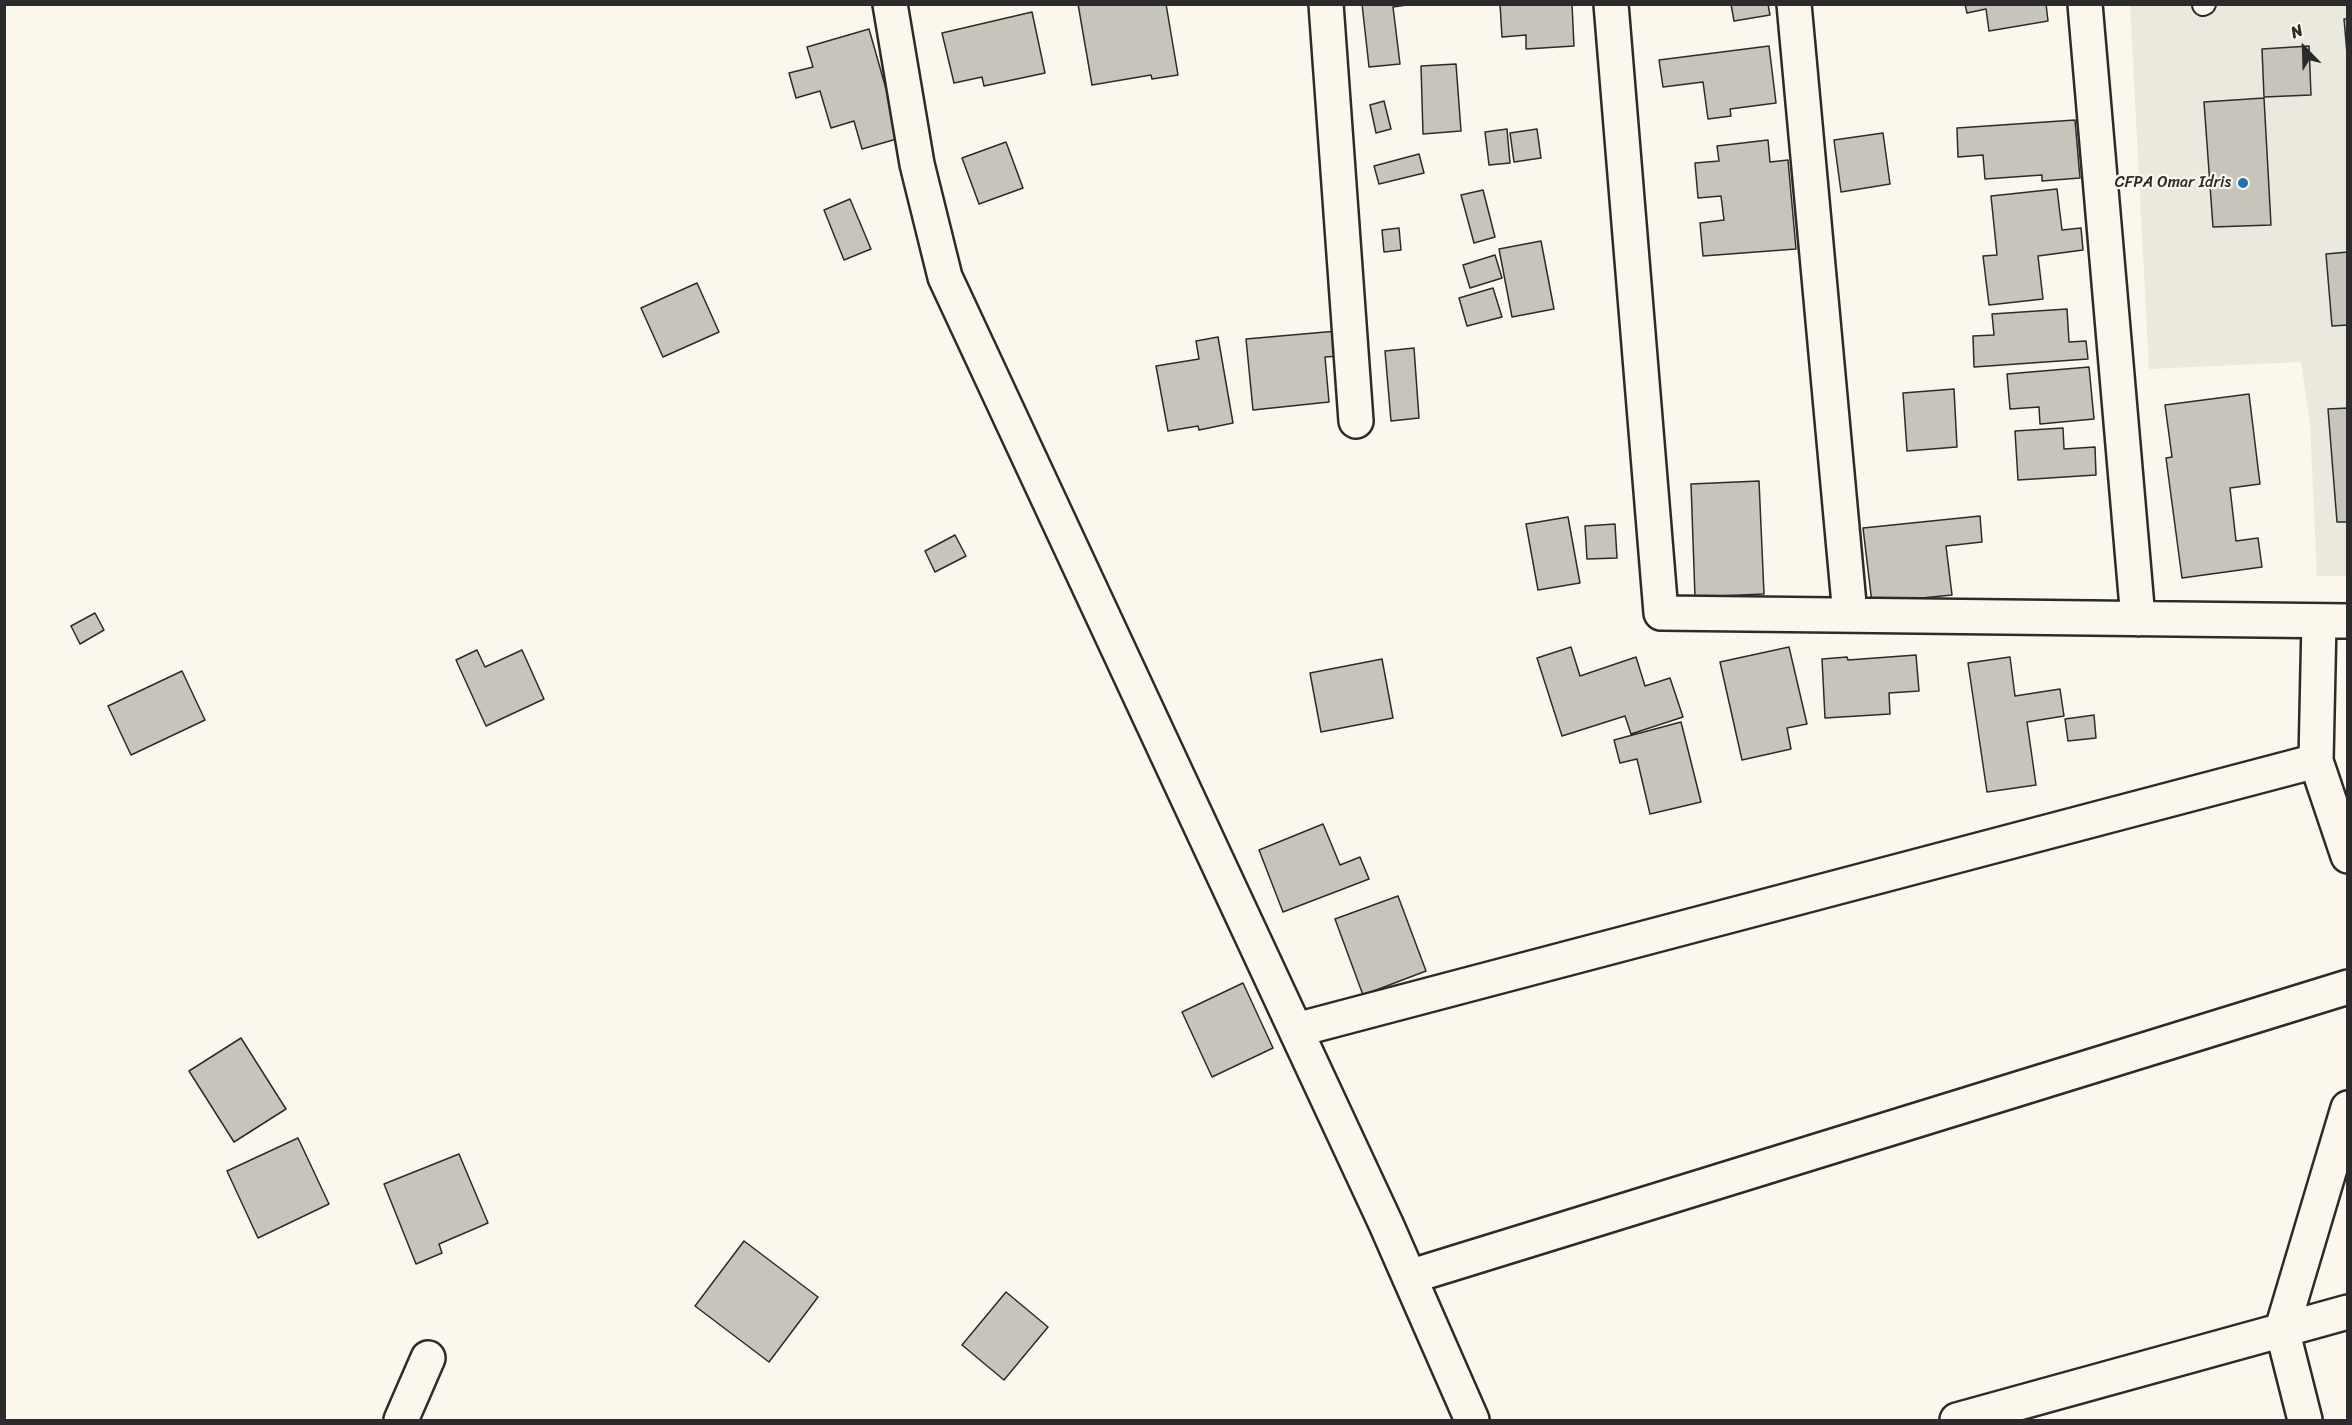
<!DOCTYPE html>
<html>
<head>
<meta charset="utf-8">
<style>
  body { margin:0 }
  #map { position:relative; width:2352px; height:1425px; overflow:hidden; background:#fbf7ec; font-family:Sriracha,sans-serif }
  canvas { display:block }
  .frame { position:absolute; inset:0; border:6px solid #2b2b2b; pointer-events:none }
  .north { position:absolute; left:2274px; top:18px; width:60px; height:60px; -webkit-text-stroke:4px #fbf7ec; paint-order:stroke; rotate:337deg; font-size:16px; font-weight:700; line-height:24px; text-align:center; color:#2b2b2b }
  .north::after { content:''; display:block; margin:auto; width:21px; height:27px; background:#2b2b2b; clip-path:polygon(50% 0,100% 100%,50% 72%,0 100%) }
</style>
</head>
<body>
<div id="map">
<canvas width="2352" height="1425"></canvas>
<div class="frame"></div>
<div class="north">N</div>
</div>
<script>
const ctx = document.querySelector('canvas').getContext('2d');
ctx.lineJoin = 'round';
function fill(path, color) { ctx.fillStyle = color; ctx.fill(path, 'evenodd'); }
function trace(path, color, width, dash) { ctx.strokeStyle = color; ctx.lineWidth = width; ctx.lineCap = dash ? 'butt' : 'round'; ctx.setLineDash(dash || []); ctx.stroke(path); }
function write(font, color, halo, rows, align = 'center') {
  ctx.font = font + ' Sriracha,sans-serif'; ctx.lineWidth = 4.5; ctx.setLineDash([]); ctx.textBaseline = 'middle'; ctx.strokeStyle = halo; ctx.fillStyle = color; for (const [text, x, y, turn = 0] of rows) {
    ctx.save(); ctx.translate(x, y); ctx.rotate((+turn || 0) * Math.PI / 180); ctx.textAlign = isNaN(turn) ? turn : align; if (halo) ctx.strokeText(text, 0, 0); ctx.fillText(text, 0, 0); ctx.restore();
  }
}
const built = new Path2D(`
  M2130 5H2347V576H2317L2310 423 2301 362 2149 369Z`);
const building = new Path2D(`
  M1078 4H1166L1178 75 1152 79 1151 75 1092 85Z
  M1362 4H1413L1393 7 1400 64 1369 67Z
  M1500 4H1572L1574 46 1526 49V35L1502 37Z
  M1731 4H1768L1770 15 1734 21Z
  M1965 4H2046L2048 21 1989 31 1986 9 1967 13Z
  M1032 12 1045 73 984 86 982 77 954 83 942 33Z
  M2344 19H2348V65Z
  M869 29 900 138 862 149 854 121 831 128 820 91 796 98 789 73 813 67 807 47Z
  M1769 46 1776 103 1730 109 1731 116 1708 119 1703 82 1663 87 1659 60Z
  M2309 46 2311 95 2264 97 2262 49Z
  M1456 64 1461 131 1423 134 1421 66Z
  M2264 98 2271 225 2213 227 2204 102Z
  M1384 101 1391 129 1376 133 1370 105Z
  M2075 120 2080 178 2042 181V175L1985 179 1983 155 1958 157 1957 128Z
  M1507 129 1510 163 1489 165 1485 132Z
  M1537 129 1541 158 1514 162 1510 133Z
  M1883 133 1890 184 1841 192 1834 140Z
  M1768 140 1770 162 1788 160 1796 249 1703 256 1700 223 1724 220 1721 196 1698 198 1695 163 1719 161 1717 146Z
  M1006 142 1023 188 979 204 962 158Z
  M1419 154 1424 173 1379 184 1374 166Z
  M2057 189 2062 230 2081 228 2083 250 2038 256 2043 299 1989 305 1983 256 1997 255 1991 196Z
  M1483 190 1495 237 1474 243 1461 195Z
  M850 199 871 249 844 260 824 210Z
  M1399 228 1401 250 1384 252 1382 230Z
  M1541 241 1554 309 1512 317 1499 249Z
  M2348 252V325L2332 326 2326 254Z
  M1495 255 1502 278 1470 288 1463 265Z
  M697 283 719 332 663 357 641 308Z
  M1493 288 1502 317 1467 326 1459 298Z
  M2067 309 2069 342 2086 341 2088 359 1974 367 1973 336 1994 335 1992 314Z
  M1337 331 1339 356 1325 357 1329 402 1253 410 1246 339Z
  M1218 337 1233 423 1199 430 1198 426 1168 431 1156 366 1199 359 1196 341Z
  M1414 348 1419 418 1391 421 1385 351Z
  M2089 367 2094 419 2040 424 2039 407 2010 409 2007 374Z
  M1954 389 1957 447 1907 451 1903 393Z
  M2249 394 2260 484 2230 488 2236 541 2258 538 2262 567 2182 578 2166 458 2172 457 2165 405Z
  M2348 408V522H2337L2328 409Z
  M2063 428 2064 449 2095 447 2096 475 2018 480 2015 431Z
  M1759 481 1764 594 1695 597 1691 484Z
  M1980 516 1982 542 1946 546 1952 595 1872 603 1863 528Z
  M1568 517 1580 583 1538 590 1526 524Z
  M1615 524 1617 558 1587 559 1585 526Z
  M955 535 966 556 935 572 925 551Z
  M95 613 104 630 80 644 71 626Z
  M1571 647 1580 676 1636 657 1645 686 1670 678 1683 717 1631 734 1625 716 1562 736 1537 658Z
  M1789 647 1807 724 1787 728 1791 749 1742 760 1720 662Z
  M477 650 485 667 522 650 544 699 486 726 456 660Z
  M1916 655 1919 691 1889 693 1890 714 1825 718 1822 659 1847 657 1848 660Z
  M2010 657 2015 696 2060 689 2064 716 2027 722 2036 785 1987 792 1968 663Z
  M1382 659 1393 718 1321 732 1310 673Z
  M182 671 205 720 131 755 108 706Z
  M2094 715 2096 738 2068 741 2065 719Z
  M1681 722 1701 802 1650 814 1637 759 1620 763 1614 740Z
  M1323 824 1340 865 1360 857 1369 879 1283 912 1259 850Z
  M1398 896 1426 971 1363 995 1335 919Z
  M1243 983 1273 1048 1212 1077 1182 1012Z
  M241 1038 286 1109 234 1142 189 1071Z
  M298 1138 329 1204 258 1238 227 1171Z
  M459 1154 488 1223 439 1244 442 1253 416 1264 384 1184Z
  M744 1241 818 1297 769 1362 695 1306Z
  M1006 1292 1048 1327 1004 1380 962 1345Z`);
const service = new Path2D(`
  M2203 5 2205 4`);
const minor = new Path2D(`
  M890 4 917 164 945 277 1386 1224 1472 1420
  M1326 4 1356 421
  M1611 4 1661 613 2348 621
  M1794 4 1850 615
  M2085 4 2138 619
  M2319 621 2316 761 2348 856
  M1296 1030 2316 761
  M1409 1277 2348 987
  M401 1420 428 1358
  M1957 1420 2348 1312
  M2305 1420 2282 1329 2348 1108`);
const markers = [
  [2243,183,6,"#1f6fb2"]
];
const poiNames = [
  ["CFPA Omar Idris",2231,183]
];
fill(built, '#ebe8de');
fill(building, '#c7c4bc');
trace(building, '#2b2b2b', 1.5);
trace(service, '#2b2b2b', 24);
trace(minor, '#2b2b2b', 38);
trace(service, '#fbf7ec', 20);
trace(minor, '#fbf7ec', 33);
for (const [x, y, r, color] of markers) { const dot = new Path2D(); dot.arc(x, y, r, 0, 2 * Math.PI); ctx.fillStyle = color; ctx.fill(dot); trace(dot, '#fbf7ec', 2); }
write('16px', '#2b2b2b', '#fbf7ec', poiNames, 'right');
</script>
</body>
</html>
